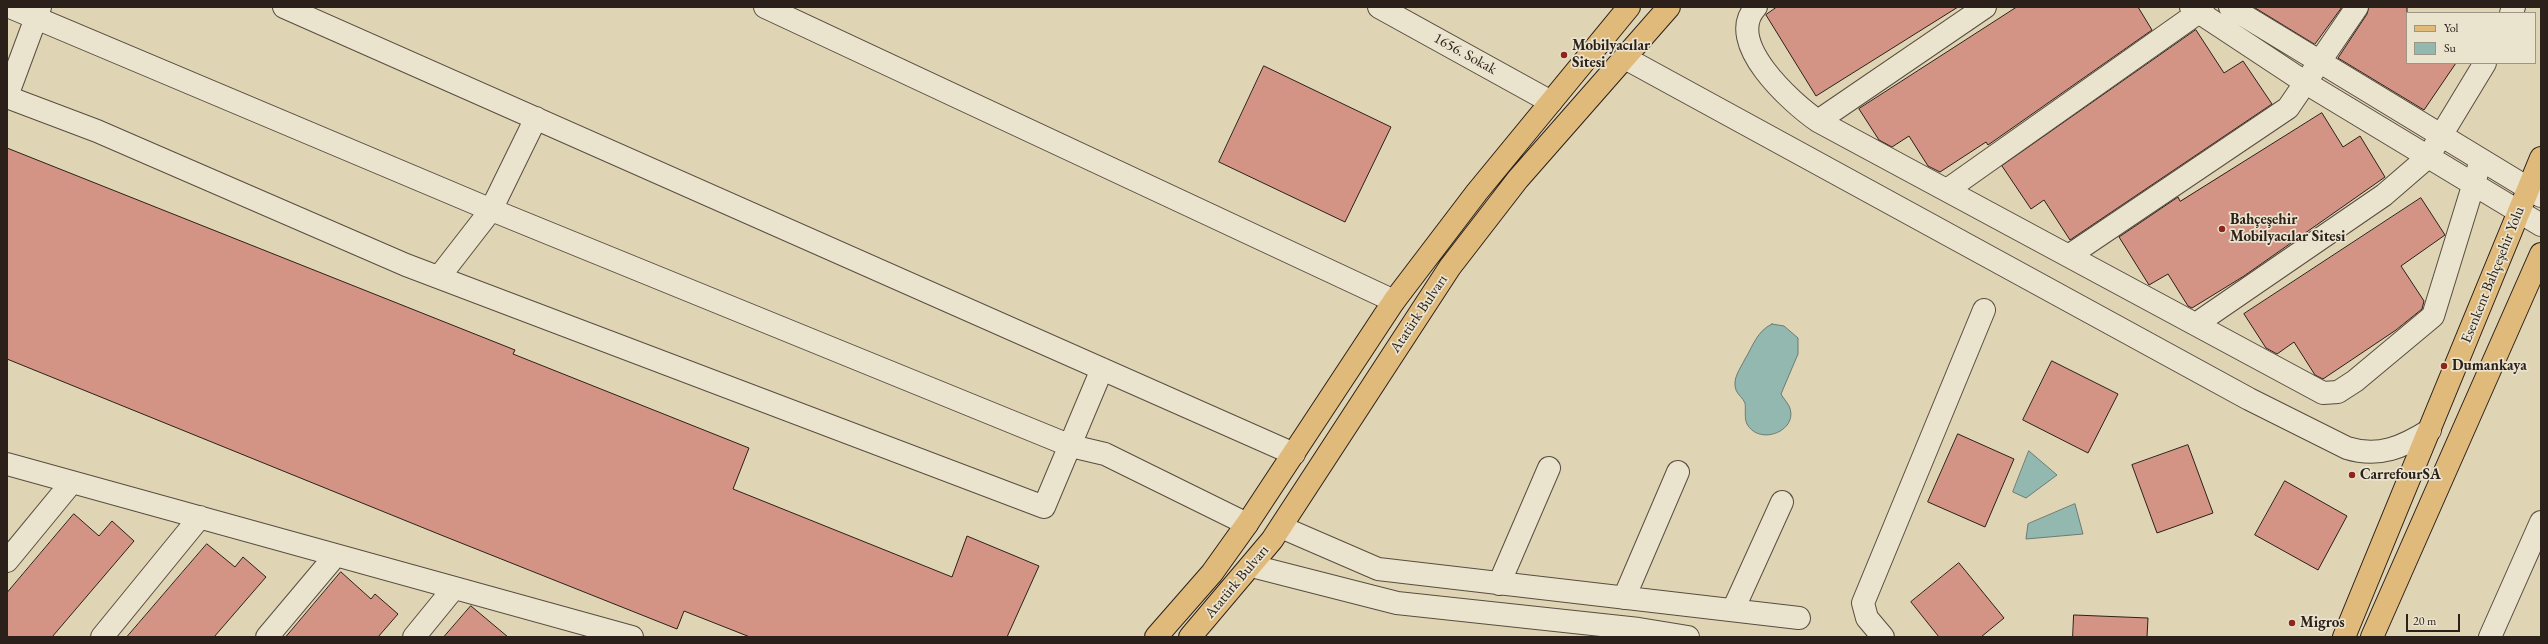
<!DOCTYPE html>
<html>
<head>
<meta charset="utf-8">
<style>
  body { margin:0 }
  #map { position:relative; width:2548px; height:644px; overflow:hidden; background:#dfd4b4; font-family:"EB Garamond",serif }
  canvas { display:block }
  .frame { position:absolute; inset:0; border:8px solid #2c201a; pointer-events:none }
  .legend { position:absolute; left:2406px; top:12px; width:130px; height:52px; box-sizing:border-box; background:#eae3ce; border:1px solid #9e9586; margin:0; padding:5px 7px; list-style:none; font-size:12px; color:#2c201a }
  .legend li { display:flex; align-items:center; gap:8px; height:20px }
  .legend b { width:20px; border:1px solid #9e9586 }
  .scale { position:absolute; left:2406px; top:614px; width:54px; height:18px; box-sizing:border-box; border:2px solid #2c201a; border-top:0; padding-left:5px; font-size:12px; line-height:14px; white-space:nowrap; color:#2c201a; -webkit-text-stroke:3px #eae3ce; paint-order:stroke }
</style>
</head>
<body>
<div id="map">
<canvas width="2548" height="644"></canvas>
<div class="frame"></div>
<ul class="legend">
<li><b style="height:5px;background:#e0ba7a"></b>Yol</li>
<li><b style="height:11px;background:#93b8b0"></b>Su</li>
</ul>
<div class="scale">20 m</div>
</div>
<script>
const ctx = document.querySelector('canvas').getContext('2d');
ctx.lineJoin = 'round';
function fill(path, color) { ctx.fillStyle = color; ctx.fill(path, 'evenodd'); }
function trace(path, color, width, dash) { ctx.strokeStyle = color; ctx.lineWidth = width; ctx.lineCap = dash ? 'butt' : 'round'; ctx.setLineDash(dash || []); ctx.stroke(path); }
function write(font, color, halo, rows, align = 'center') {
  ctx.font = font + ' "EB Garamond",serif'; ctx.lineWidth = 3.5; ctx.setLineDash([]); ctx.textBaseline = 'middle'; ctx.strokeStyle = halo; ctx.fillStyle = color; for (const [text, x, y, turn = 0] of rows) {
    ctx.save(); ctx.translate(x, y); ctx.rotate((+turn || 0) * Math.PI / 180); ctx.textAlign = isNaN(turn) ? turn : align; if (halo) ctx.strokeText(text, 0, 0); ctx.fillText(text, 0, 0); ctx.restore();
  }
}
const water = new Path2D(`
  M1772 324 1784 326 1798 338V354L1781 394C1783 398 1787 402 1789 406 1800 430 1760 447 1747 424 1744 418 1746 409 1745 403 1743 398 1738 395 1736 390 1732 379 1740 369 1745 359 1753 346 1757 331 1772 324Z
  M2029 451 2057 475 2026 498 2013 492Z
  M2075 504 2083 534 2026 539 2028 524Z`);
const building = new Path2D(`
  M1777 7H1958L1816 96 1766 15Z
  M2017 7H2138L2152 30 1988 145 1986 142 1940 172 1928 166 1909 136 1892 147 1879 140 1859 109Z
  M2254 7H2342L2315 44Z
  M2369 7H2407V63H2456L2424 110 2338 58 2367 14Z
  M2196 30 2224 73 2243 61 2272 104 2070 240 2044 200 2031 209 2002 166Z
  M1264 66 1391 127 1345 222 1219 162Z
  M2322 113 2343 147 2360 136 2385 177 2244 276 2192 308 2188 306 2168 274 2149 285 2119 237 2178 197 2180 201Z
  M7 148 515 350 513 354 749 448 733 489 952 577 967 536 1039 566 1007 637H750L684 611 677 629 441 535 7 359Z
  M2421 198 2445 235 2401 266 2424 301 2422 309 2396 330 2323 379 2315 375 2294 342 2277 354 2266 348 2244 314Z
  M2052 361 2118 394 2088 453 2023 420Z
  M1958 434 2014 459 1985 527 1928 502Z
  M2188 445 2213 513 2157 533 2132 465Z
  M2285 481 2347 516 2318 570 2255 535Z
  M74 514 99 536 112 521 134 541 52 637H7V593Z
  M207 544 235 567 243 557 266 577 214 637H127Z
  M1959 563 2004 618 1981 637H1939L1911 602Z
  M341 572 371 599 375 594 398 614 378 637H286Z
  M471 606 508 637H444Z
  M2074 615 2148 618 2147 637H2073Z`);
const minor = new Path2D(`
  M10 7 482 206 1071 446 1105 454 1247 524
  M284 7 1294 454
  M765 7 1394 301
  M1379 7 1551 102
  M1756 7C1723 42 1792 103 1818 121L2323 393 2338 392 2355 381 2433 316 2481 160
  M2191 7 2306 83 2541 225
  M2230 7 2541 196
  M2511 13 2514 7
  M1625 58 2249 399 2347 448C2379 458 2403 447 2430 430
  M7 96 40 7
  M7 97 97 131 406 265 1044 507 1102 369
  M1818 121 1985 7
  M1947 190 2199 12 2203 7
  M2070 255 2288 108 2357 7
  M439 277 491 210 536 118
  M2196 324 2384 195 2428 157 2485 63
  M7 464 632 637
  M1281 527 1378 569 1799 618
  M7 561 72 482
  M1252 566 1397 603 1639 629 1688 637
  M1499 584 1549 468
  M1624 598 1678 472
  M1733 610 1782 502
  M102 637 200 517
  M267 637 336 555
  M414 637 454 588
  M1883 637 1867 618 1863 603 1984 310
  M2490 637 2541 522`);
const major = new Path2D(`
  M1156 637 1212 573 1247 524 1394 301 1477 192 1629 7
  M1190 637 1272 540 1450 267 1518 179 1669 7
  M2344 637 2541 158
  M2372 637 2541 254`);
const markers = [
  [1564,55,4,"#8f2418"],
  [2222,229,4,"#8f2418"],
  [2444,366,4,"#8f2418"],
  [2352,475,4,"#8f2418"],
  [2292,623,4,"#8f2418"]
];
const poiNames = [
  ["Mobilyacılar",1572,46],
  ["Sitesi",1572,63],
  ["Bahçeşehir",2230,220],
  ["Mobilyacılar Sitesi",2230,237],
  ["Dumankaya",2452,366],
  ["CarrefourSA",2360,475],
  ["Migros",2300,623]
];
const streetNames = [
  ["1656. Sokak",1465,54,29],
  ["Esenkent Bahçeşehir Yolu",2493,275,-68],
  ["Atatürk Bulvarı",1419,314,-56],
  ["Atatürk Bulvarı",1237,582,-50]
];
fill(water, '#93b8b0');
trace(water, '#6a7b74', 1);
fill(building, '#d49485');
trace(building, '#2c201a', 1);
trace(minor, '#594d40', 24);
trace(major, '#2c201a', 24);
trace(minor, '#eae3ce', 22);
trace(major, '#e0ba7a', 22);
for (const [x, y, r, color] of markers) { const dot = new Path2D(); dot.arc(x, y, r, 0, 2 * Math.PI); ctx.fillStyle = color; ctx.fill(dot); trace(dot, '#eae3ce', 1.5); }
write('bold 15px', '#2c201a', '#eae3ce', poiNames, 'left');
write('15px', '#2c201a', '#eae3ce', streetNames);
</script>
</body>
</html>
